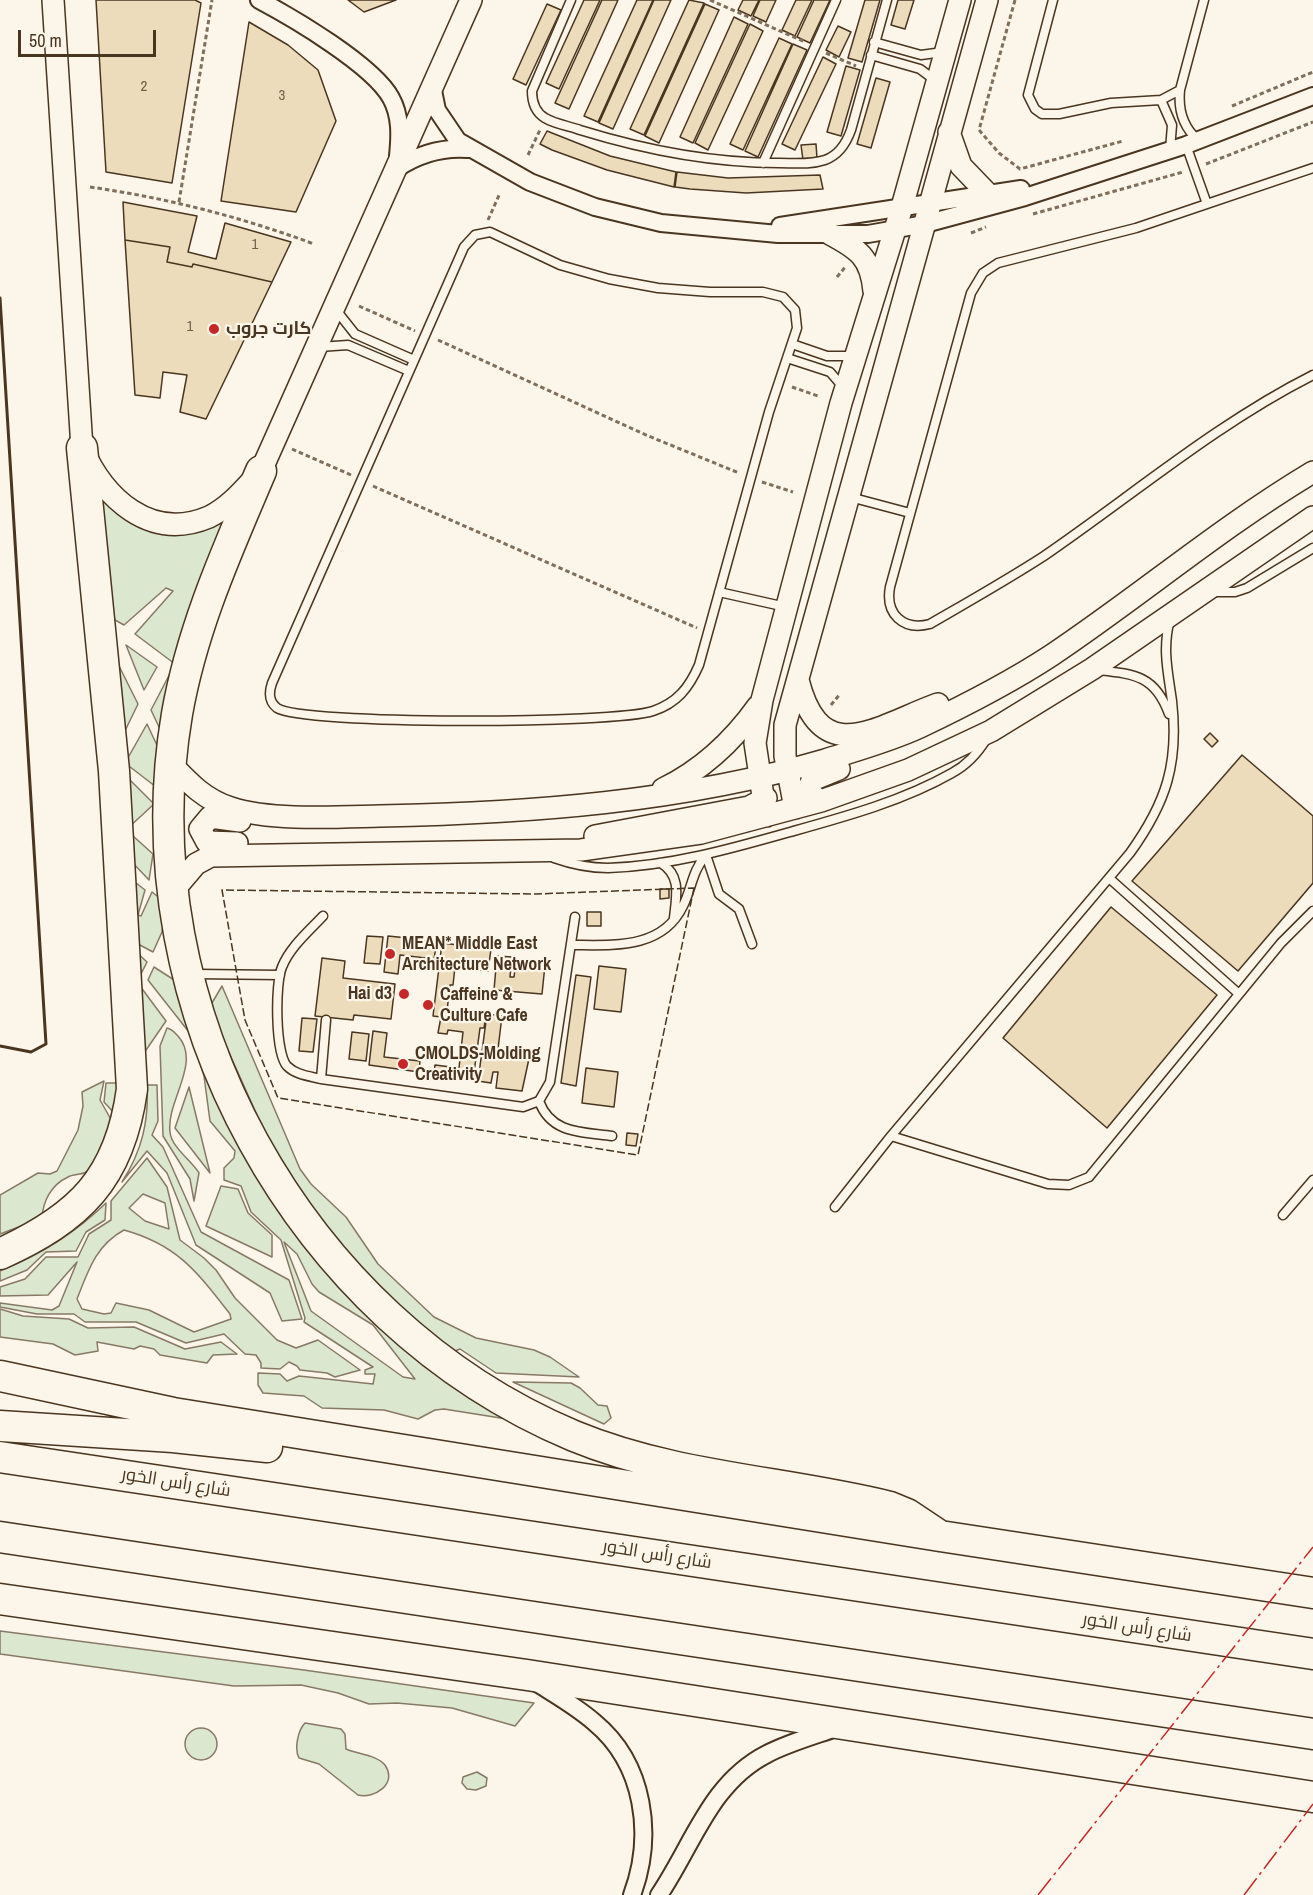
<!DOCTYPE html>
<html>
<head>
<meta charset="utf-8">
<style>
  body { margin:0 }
  #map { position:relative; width:1313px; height:1895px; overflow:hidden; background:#fbf6e9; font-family:"Archivo Narrow",sans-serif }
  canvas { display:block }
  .scale { position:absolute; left:18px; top:30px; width:138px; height:27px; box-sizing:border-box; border:3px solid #4a3520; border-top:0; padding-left:8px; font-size:18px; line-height:21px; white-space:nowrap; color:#4a3520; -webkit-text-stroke:4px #fbf6e9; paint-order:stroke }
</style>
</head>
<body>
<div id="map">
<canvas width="1313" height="1895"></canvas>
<div class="scale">50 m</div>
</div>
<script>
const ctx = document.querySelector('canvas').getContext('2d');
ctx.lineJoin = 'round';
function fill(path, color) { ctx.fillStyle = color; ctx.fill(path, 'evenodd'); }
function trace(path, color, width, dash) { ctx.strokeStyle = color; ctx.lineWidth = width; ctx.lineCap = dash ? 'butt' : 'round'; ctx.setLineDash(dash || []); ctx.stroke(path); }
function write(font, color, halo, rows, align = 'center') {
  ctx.font = font + ' "Archivo Narrow",Cairo,sans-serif'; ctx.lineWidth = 4.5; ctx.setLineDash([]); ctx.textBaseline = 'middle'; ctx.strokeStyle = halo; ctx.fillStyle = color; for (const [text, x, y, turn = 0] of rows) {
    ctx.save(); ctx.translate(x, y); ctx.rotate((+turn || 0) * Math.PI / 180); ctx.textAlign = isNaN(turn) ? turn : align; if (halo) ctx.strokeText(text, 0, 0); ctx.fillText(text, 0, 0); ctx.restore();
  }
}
const green = new Path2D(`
  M95 489 125 515 225 516 167 744 151 710 175 664 135 634 173 591 166 588 124 625 108 616Z
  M126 645 157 667 144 690Z
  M114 656 138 704 122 737Z
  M147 724 162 756 160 790 125 763Z
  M126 776 154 804 127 829Z
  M133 836 153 854 149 880 130 860Z
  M131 879 145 890 138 915 141 916 152 892 166 903 162 932 153 952 138 944 133 949 147 962 137 982 166 1021 144 1053 133 949Z
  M154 967 182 985 196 1041 148 980Z
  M222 986 300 1169 311 1184 346 1217 378 1264 434 1317 476 1338 534 1350 550 1357 579 1377 496 1373 460 1349 450 1353 389 1303 283 1173 209 1008Z
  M167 1028C172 1029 174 1032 178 1036 202 1063 166 1101 170 1132 171 1147 192 1161 199 1173L194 1201 190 1179 163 1136 160 1046Z
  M195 1045 384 1328 430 1368 513 1420 444 1409 435 1410 418 1419 384 1410 322 1408 304 1396 263 1393 258 1385V1373L280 1374 287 1381 299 1376 373 1384 375 1374H365V1370L373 1367 304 1322 305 1318 281 1240 251 1212 241 1186 224 1180V1168L234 1158 235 1151 210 1121 204 1076ZM284 1242 297 1254 312 1284 319 1292 373 1325 415 1379 403 1377 311 1311Z
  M104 1081 100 1100 113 1123C108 1134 97 1167 86 1172 81 1175 73 1174 68 1177 51 1185 43 1201 42 1218L0 1234V1195L38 1173 50 1174 57 1171 78 1130 83 1106 82 1092Z
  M106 1083H118L115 1114 104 1102Z
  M147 1085H157L158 1121 152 1135 163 1147 201 1232 289 1280 302 1319 282 1321 270 1293 196 1245 167 1173 147 1151 122 1182C142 1151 149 1121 147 1085Z
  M189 1087 210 1173 175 1128Z
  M147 1158 167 1187 180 1240 204 1258 216 1270 235 1298 277 1340 296 1348 318 1340 360 1370 335 1377 327 1373 300 1370 297 1366 289 1362 280 1369 261 1368V1363L256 1355 245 1354 224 1334 186 1343 136 1322H85L74 1314H37L0 1307V1303L52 1310 59 1306 77 1262 48 1295 0 1296V1287L25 1279 46 1257H78L89 1234 111 1220V1201ZM143 1194 165 1203 169 1229 145 1221 129 1208ZM124 1230C178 1245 197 1272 230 1314L231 1319 194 1332 149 1310 116 1303 111 1313 104 1314 82 1309 77 1299C88 1271 96 1245 124 1230Z
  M221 1186 238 1189 248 1213 272 1235V1257L206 1226Z
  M106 1203 105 1220 86 1232 76 1251 46 1252 27 1270 0 1281V1271C41 1254 74 1234 106 1203Z
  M0 1309 23 1316 69 1319 88 1328 134 1327 185 1349 221 1342 237 1354 213 1355 207 1363 160 1355 154 1349 140 1346 134 1349 97 1342 98 1351 75 1355 53 1344 0 1337Z
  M513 1382 571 1383 580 1388 598 1405 607 1406 611 1418 604 1424Z
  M0 1631 304 1670 534 1703 515 1726 452 1708 397 1703 369 1704 338 1693 301 1685 234 1686 0 1654Z
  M305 1723 341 1729 345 1734 346 1749C357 1754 377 1755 385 1765 398 1784 374 1799 358 1795L319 1764 299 1758C294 1749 298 1730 305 1723Z
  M185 1744a16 16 0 1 1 32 0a16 16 0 1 1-32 0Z
  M477 1772 487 1778 486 1786 476 1790 467 1789 462 1783 463 1777Z`);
const building = new Path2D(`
  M96 0H195L201 3 172 183 106 172Z
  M348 0H396L364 12Z
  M584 0H600L559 89 546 83Z
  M602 0H618L569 109 555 103Z
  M637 0H653L598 122 584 116Z
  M654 0H671L613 129 599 123Z
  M689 0 704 3 644 135 630 129Z
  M743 0H759L751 16 738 10Z
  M760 0H776L766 22 753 16Z
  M796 0H812L795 36 782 30Z
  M814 0H830L810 43 797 37Z
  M865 0H880L862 62 848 58Z
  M898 0H914L905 29 891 25Z
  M547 4 561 10 526 85 513 79Z
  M705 4 719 10 659 143 645 136Z
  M734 17 748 24 693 143 680 137Z
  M249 22 288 45 318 70 336 121 296 212 221 201Z
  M750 24 763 31 708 150 695 143Z
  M838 26 851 32 839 57 826 50Z
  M779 38 792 44 743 150 730 144Z
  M793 44 807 50 758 157 745 151Z
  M823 57 836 64 795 150 782 144Z
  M846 66 860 70 841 136 827 132Z
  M876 78 890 82 871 148 857 144Z
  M547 131 610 156 676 172 674 187 607 170 552 150 540 144Z
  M816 144 817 158 803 160 801 145Z
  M677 172 728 178 820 175 823 189 746 193 690 189 675 187Z
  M123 202 197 216 188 252 216 259 225 223 291 242 272 282 193 264 192 267 167 262 170 247 125 240Z
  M125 240 170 247 167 262 192 267 193 264 272 282 206 419 180 412 187 375 163 372 160 398 135 395Z
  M1210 733 1218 741 1212 747 1204 739Z
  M1242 755 1313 816V883L1238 971 1132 881Z
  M660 889H669V898L660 899Z
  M1111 907 1217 995 1107 1128 1003 1038Z
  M587 912H601V926H587Z
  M367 936 383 937 380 964 364 963Z
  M388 936 437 941 434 959 400 955 398 974 384 972Z
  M442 943 491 949 488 971 455 967 453 985H450L447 1011 486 1016 484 1028H480L473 1080 434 1075 435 1065 459 1068 463 1032 448 1030 447 1034 438 1033 441 1017 433 1016Z
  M497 956 512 957 510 977H514L516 962 545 965 542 994 494 990Z
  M322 958 345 961 343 978 395 984 391 1019 354 1015 353 1020 315 1016Z
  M599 966 626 969 621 1012 594 1009Z
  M576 975 591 977 576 1086 561 1083Z
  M487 1014 502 1016 498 1049 530 1054 522 1091 496 1088 498 1072H493L491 1083 478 1081Z
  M302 1018 317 1019 313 1052 299 1051Z
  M373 1031 387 1033 384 1057 420 1061 419 1072 369 1065Z
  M352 1032 369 1034 366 1061 349 1059Z
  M586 1068 618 1072 614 1107 582 1103Z
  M627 1133 638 1134 636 1146 626 1145Z`);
const path = new Path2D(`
  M710 0 805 42
  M1015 0 979 130 999 153 1020 169 1123 141
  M826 53 856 66
  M1232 106 1313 72
  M528 155 540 130
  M1206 164 1313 122
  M90 187C167 198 241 217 314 244
  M179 202 212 0
  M1033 214 1183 172
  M488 220 500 193
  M971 233 986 227
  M837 277 846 266
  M359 306 415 331
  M438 340 646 435 739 473
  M792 387 818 396
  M292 449 351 475
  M762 482 793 492
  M373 486 697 628
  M831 705 840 694`);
const service = new Path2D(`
  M571 0 532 91C532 101 535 112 545 118 555 124 569 126 580 130 645 150 711 163 779 163 794 163 810 165 825 160 839 155 846 144 851 130L887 0
  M1053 0 1028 95 1035 109 1042 114H1059L1111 103 1161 100 1180 90 1204 0
  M874 42 921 55 943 52
  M871 55 920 69 936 81
  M1180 90C1178 110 1183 127 1198 140
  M1161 100 1172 125 1170 150
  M1186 145 1207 204
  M763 163 836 0
  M1313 168 1136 228 998 263 983 273 971 293 890 587C885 614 903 631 930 624 968 602 1007 580 1044 556 1133 495 1216 424 1313 375
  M490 232 560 265 609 279 658 288 710 292H763L783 297 795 310 797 328 769 412 699 665C689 688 677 703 653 711 615 724 302 725 277 708 268 701 269 692 272 683L464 247 475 235Z
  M336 310 355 334 414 360
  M792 344 827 356H853
  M319 347 348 345 409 371
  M787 358 830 372 843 387
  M850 497 910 513
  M719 592 786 607
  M1212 592H1235L1247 588 1313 548
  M1097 670C1134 674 1155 675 1169 714
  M554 858C571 864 589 868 608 868 670 866 730 849 790 832 844 817 903 801 952 773 967 765 978 753 987 738
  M661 863C682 876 676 897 674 918
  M1109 878 1239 994
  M323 916C309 931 290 947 282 967 275 983 275 1053 287 1066 296 1075 309 1076 321 1079L523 1107 539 1101 550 1082 575 917
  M571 945C612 945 662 950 683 906 692 888 692 871 706 855L719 894 739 909 752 944
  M196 974 280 975
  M321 1079 326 1020
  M539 1101C551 1134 582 1132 612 1136
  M891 1136 1048 1184 1069 1185 1089 1177 1281 943 1313 911
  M835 1207 891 1136 1130 853C1166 803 1179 764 1172 701 1168 672 1162 649 1170 619
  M1283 1215 1313 1180`);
const minor = new Path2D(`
  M259 0C293 18 373 65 391 98 401 116 400 136 398 156
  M432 86 437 110 458 141 530 182 595 207 661 223 778 234H868L925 224 1025 197 1186 145 1313 96
  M396 169C418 154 441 147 468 149
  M780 226 1021 189
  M537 1683C556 1695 577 1707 594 1722 645 1764 654 1836 632 1895
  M659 1895C693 1845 710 1783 767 1754 788 1743 813 1736 836 1728`);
const tertiary = new Path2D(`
  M53 0 82 448C104 498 150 542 209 517 230 507 246 487 261 471L471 0
  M949 132 961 166 987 193
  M830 234C858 249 871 257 874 291
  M798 680C821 771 877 726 938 704
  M171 764C189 783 205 800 231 808 271 821 337 817 380 816 530 813 681 802 825 760 857 750 890 741 920 727 964 706 1011 682 1052 655 1140 596 1221 527 1313 472
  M663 789C702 770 733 741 758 706
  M821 801C812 796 807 791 812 780L839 769
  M795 808 785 756V725L987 0
  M766 816 755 743 762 700 841 403 902 207 960 0
  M595 836 749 807 766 798
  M237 843 207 842 200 829 210 817 240 821
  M173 891 196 864 211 856 581 850 701 833 821 801 908 770 991 731 1092 669 1313 517`);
const motorway = new Path2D(`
  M261 471C227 551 192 628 177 714 127 1008 299 1321 574 1436 676 1478 785 1481 890 1507L907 1514 940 1536
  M0 1254C79 1218 120 1179 132 1089L114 771 82 448
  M0 1376 173 1413 940 1536 1313 1593
  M0 1426 173 1437 267 1447
  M0 1457 1313 1654
  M0 1537 1313 1734
  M0 1599 527 1675 1313 1797`);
const fence = new Path2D(`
  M694 888 638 1155 278 1098 245 1020 222 890 536 894Z`);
const wall = new Path2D(`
  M0 298 46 1044 31 1052 0 1046`);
const power = new Path2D(`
  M1038 1895 1313 1547
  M1244 1895 1313 1804`);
const markers = [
  [214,329,6,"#c62828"],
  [390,954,6,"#c62828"],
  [404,994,6,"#c62828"],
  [428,1005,6,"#c62828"],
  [403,1064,6,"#c62828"]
];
const numberNames = [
  ["2",144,87],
  ["3",282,96],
  ["1",255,245],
  ["1",190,327]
];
const poiNames = [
  ["كارت جروب",226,329],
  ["MEAN* Middle East",402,944],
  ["Architecture Network",402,965],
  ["Hai d3",392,994,"right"],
  ["Caffeine &",440,995],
  ["Culture Cafe",440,1016],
  ["CMOLDS-Molding",415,1054],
  ["Creativity",415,1075]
];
const streetNames = [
  ["شارع رأس الخور",176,1483,9],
  ["شارع رأس الخور",657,1555,9],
  ["شارع رأس الخور",1137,1628,9]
];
fill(green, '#dce7d0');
trace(green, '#887966', 1.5);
fill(building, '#ecdcbc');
trace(building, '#4a3520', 1.5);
trace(service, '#4a3520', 11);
trace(minor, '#4a3520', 20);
trace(tertiary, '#4a3520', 24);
trace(motorway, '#4a3520', 33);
trace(path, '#7f6f5c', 3, [4.5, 3]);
trace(service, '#fbf6e9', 8);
trace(minor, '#fbf6e9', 16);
trace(tertiary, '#fbf6e9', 21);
trace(motorway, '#fbf6e9', 30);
trace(fence, '#4a3520', 1.5, [8, 3]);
trace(wall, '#4a3520', 3);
trace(power, '#c62828', 1.5, [21, 4.5, 3, 4.5]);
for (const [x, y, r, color] of markers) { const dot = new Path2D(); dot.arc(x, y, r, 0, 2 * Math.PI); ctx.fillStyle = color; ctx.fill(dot); trace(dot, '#fbf6e9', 2); }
write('15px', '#725f47', null, numberNames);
write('bold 18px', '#4a3520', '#fbf6e9', poiNames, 'left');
write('18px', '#4a3520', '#fbf6e9', streetNames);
</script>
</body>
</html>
